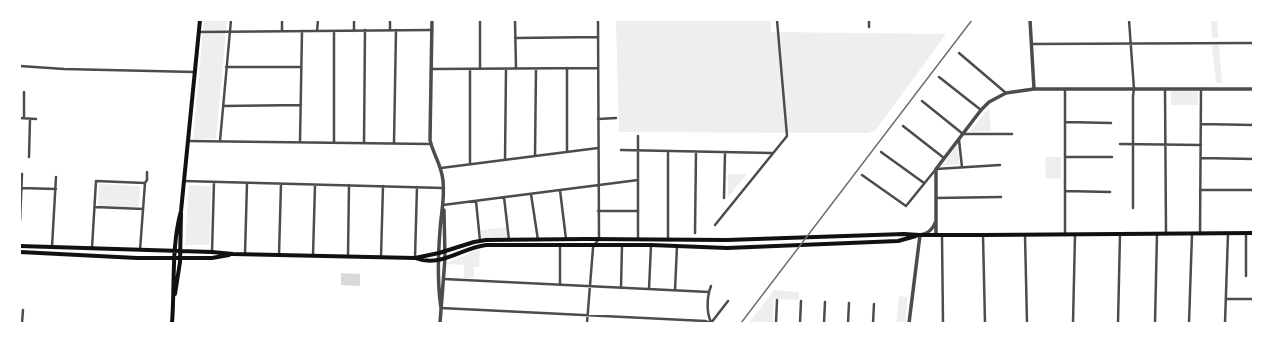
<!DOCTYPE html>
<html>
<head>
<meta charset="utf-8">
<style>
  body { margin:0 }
  #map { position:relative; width:1273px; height:343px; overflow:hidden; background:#fff; font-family:"Exo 2",sans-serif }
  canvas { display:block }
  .frame { position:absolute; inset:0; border:21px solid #fff; pointer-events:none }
</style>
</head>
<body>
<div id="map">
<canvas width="1273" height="343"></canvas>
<div class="frame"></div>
</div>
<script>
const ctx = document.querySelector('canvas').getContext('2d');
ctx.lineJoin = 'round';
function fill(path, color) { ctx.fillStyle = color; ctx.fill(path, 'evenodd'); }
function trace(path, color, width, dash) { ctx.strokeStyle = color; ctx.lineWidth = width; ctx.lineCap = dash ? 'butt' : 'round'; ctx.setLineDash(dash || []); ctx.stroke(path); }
const green = new Path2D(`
  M204 20H227L216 139H193Z
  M616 20H771V32L946 34 875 131 867 133 619 132Z
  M1211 20H1217L1218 38H1212Z
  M1212 45H1219L1222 83H1216Z
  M1171 91H1198V105H1171Z
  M989 107 991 131 970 132Z
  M958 144 959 164 942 166Z
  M1045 157H1061V179L1046 178Z
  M728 174H747L728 197Z
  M101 184 138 186 140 188 139 206 136 208 100 206 98 204 99 185Z
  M189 185 211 186 210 245H185Z
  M507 227 508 238 482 239 481 230Z
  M476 250H480L479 267H474V278H464V265L446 264Z
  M774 290 799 292V300L774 299 773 323H749Z
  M899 296 908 297 905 323H896Z`);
const water = new Path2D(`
  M341 273 360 274V286L341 285Z`);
const minor = new Path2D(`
  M480 20V69
  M515 20 516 69
  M869 20V27
  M1129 20 1134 89 1133 96V208
  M390 30V20
  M282 31V20
  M317 31 318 20
  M354 31V20
  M199 32 432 30
  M515 38 598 37
  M1031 44 1253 43
  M959 53 1006 93
  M20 66 64 69 195 72
  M226 67H301
  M431 69 598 68
  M939 77 981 110
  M1065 89V235
  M1165 89 1166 233
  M922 101 963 134H1012
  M223 106 301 105
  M20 118 36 119
  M24 118V92
  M598 119 616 118
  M1065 122 1111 123
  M1201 124 1253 125
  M903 126 944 158
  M959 140 962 167
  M188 141 431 144
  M220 141 231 20
  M300 142 302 31
  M334 143V31
  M364 143 365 30
  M394 143 396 30
  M1120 144 1201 145
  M621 150 772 153
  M567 152V68
  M881 152 924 183
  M535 156 536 69
  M29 157 30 119
  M1065 157H1112
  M1201 158 1253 159
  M505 160 506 69
  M470 164V69
  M441 168 598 148
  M862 175 906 206 936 169 1000 165
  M184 181 443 188
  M21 188 56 189
  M560 190 566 239
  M1200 190H1253
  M1065 191 1110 192
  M531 194 538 240
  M504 197 509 240
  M724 198 725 152
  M936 198 1001 197
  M476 201 480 241
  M443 205 638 180
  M95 207 143 209
  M598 211H638
  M20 221 22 174
  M715 225 787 136 777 20
  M695 233 696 152
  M1246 233V276
  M1200 234 1201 89
  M942 235 943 323
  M983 235 985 323
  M1025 235 1027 323
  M638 239V136
  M668 240V151
  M52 247 56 177
  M92 248 96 181 145 183
  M140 250 145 183 147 180V172
  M212 252 214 182
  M245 254 247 183
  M279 255 281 184
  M313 256 315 185
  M348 256 349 185
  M381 257 383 186
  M415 258 417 187
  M444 279 709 292
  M560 285V245
  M711 286C707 296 706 312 711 322
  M621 288 622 245
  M649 289 651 245
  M675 290 677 246
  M1226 299H1253
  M441 308 705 321 711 323
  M22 323 23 310
  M587 323 593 248 594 245 599 239 598 20
  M711 323 728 301
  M776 323 777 300
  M800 323 801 301
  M824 323 825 302
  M848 323 849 303
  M873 323 874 304
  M1073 323 1075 235
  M1118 323 1120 234
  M1155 323 1157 234
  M1189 323 1192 234
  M1225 323 1228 234`);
const tertiary = new Path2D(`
  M432 20 430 140C433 154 442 166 443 181 445 198 441 214 440 230 438 256 437 282 441 308
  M1030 20 1034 89
  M936 235V169L981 110 989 102 1006 93 1034 89H1253
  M440 323 445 258 444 210
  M909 323 920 235C928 234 933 229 936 221`);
const secondary = new Path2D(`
  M20 246 212 252 233 254 415 258 439 253 474 242 486 240 586 239 727 240 904 234 920 235H983L1253 233
  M20 252 137 258H212L229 255
  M415 258C441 268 461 248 486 245H651L727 248 898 241 916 236
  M175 294 180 262 181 213
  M172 323C175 286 171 247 181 211L200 20`);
const rail = new Path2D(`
  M741 323 972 20`);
fill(green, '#eee');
fill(water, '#d9d9d9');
trace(minor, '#4c4c4c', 2.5);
trace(tertiary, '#4c4c4c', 3.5);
trace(secondary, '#111', 4);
trace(rail, '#707070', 1.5);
</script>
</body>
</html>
